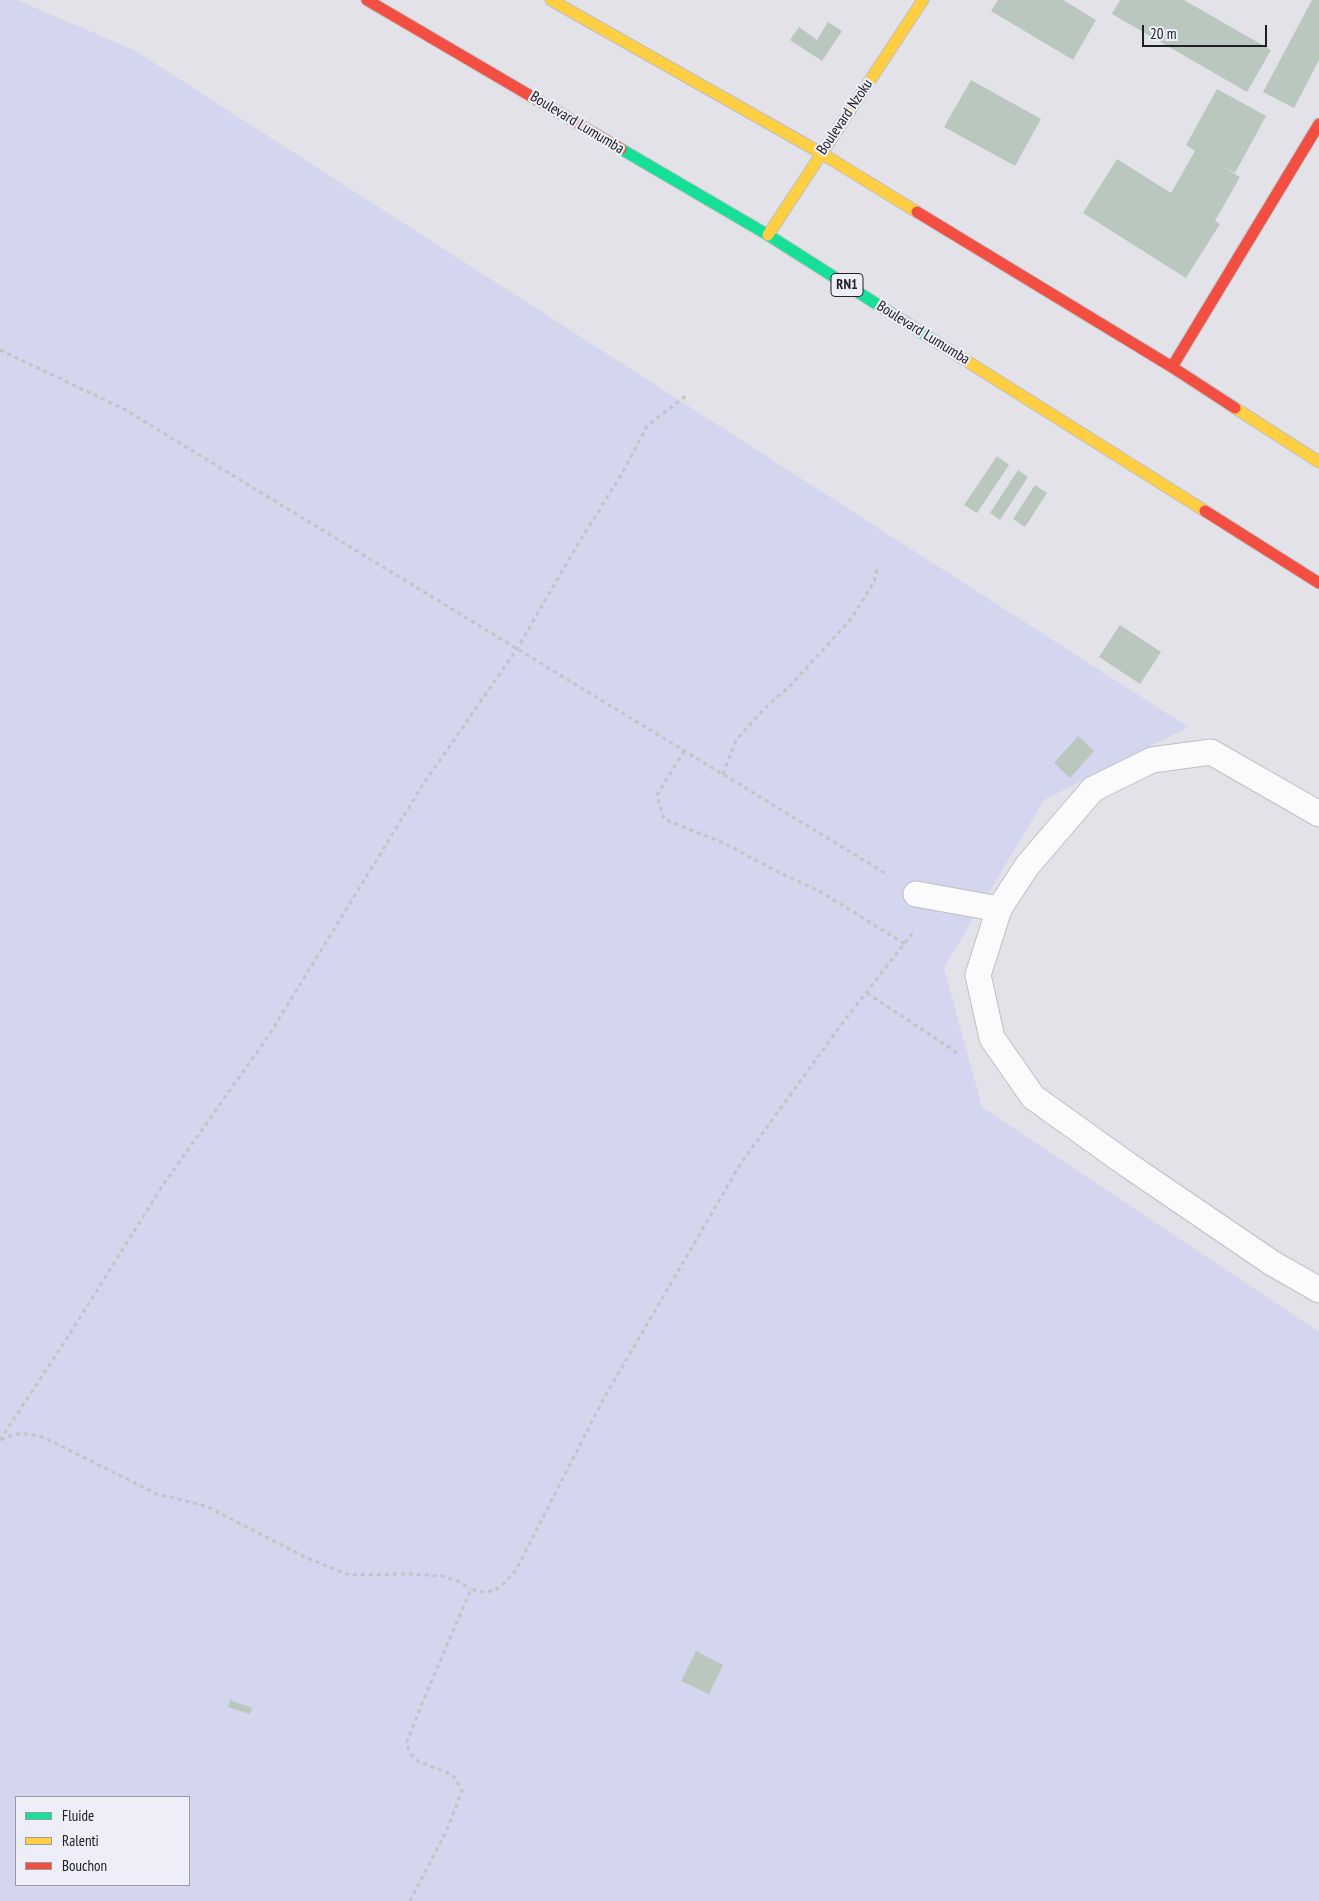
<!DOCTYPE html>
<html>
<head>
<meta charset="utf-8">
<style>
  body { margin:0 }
  #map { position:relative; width:1319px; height:1901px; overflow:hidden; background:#e2e2e8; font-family:"PT Sans Narrow",sans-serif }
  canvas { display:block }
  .legend { position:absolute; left:15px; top:1796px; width:175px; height:90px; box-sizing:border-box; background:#edeef7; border:1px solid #9b9ca2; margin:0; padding:6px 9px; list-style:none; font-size:15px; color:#202023 }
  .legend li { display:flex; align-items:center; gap:10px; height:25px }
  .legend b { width:25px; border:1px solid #9b9ca2 }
  .scale { position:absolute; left:1142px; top:25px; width:125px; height:22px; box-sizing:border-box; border:2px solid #202023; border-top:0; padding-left:6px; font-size:15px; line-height:18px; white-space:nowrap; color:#202023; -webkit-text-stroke:4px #edeef7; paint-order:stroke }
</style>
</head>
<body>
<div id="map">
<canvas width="1319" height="1901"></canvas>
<ul class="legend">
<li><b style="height:6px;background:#16e098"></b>Fluide</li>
<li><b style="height:6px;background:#ffcf43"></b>Ralenti</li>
<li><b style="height:6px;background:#f24e42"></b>Bouchon</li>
</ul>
<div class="scale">20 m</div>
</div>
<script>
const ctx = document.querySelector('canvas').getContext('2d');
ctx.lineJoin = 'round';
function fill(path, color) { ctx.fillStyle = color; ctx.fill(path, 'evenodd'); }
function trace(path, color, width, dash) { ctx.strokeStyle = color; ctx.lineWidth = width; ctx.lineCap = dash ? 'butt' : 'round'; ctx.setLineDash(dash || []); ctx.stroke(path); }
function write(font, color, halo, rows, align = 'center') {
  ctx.font = font + ' "PT Sans Narrow",sans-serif'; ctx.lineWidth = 4.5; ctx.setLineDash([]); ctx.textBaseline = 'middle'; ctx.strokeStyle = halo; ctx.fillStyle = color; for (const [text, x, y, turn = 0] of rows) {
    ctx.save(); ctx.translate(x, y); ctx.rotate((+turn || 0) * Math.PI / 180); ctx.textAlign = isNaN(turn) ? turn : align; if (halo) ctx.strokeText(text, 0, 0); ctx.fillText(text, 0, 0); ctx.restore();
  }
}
const green = new Path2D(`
  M0 0H17L134 50 1188 727 1044 800 944 968 982 1107 1319 1332V1901H0ZM16 1797H189V1885H16Z`);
const building = new Path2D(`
  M998 0H1063L1096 20 1073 60 991 11Z
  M1120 0H1184L1271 50 1247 92 1112 14Z
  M1312 0H1319V60L1294 108 1263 92Z
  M828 22 842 31 822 61 790 40 799 27 817 40Z
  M971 80 1041 119 1015 166 944 127Z
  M1217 89 1266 116 1235 173 1223 167 1240 177 1215 221 1220 224 1186 278 1083 213 1117 159 1171 193 1195 151 1186 145Z
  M997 456 1009 465 977 513 964 505Z
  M1018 470 1028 477 1000 520 990 513Z
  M1035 485 1047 493 1025 527 1013 519Z
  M1120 625 1161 652 1140 684 1099 657Z
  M1078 736 1094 751 1070 778 1054 763Z
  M696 1651 723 1665 709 1694 681 1681Z
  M230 1700 252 1708 250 1714 228 1707Z`);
const path = new Path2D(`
  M0 350 124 409 888 875
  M684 751 657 795 664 819 726 844 774 870 819 891 905 944
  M723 774 736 740 765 708 791 685 851 619 874 582 877 569
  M867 993 959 1054
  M0 1440 69 1335 163 1185 269 1035 422 786 517 649 575 549 624 470 647 426 687 395
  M1 1440C16 1431 28 1433 45 1438L157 1494 206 1506 305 1557 349 1575 408 1574 442 1576 460 1582 471 1589
  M410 1901 446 1832 462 1791 455 1778 448 1773 418 1761 409 1753 407 1742 421 1706 471 1589C494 1597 501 1587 516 1570L604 1398 741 1163 841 1025 911 935 913 929`);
const lane = new Path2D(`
  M1319 814 1211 752 1152 760 1093 789 1027 866 999 909 978 975 992 1038 1033 1097 1128 1165 1272 1263 1319 1290
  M916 894 999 909`);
const fast = new Path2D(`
  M621 149 768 235 938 343`);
const slow = new Path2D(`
  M551 0 821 153 917 212
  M768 235 923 0
  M938 343 1205 511
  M1235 408 1319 462`);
const jam = new Path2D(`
  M367 0 621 149
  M917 212 1172 367 1235 408
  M1172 367 1319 124
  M1205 511 1319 583`);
const shields = [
  [847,285,32]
];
const shieldNames = [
  ["RN1",847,285]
];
const streetNames = [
  ["Boulevard Nzoku",845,117,-56],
  ["Boulevard Lumumba",577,123,31],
  ["Boulevard Lumumba",923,333,32]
];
fill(green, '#d4d5ef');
fill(building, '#bac7bf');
trace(lane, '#bebfc3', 27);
trace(fast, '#bebfc3', 13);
trace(slow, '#bebfc3', 13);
trace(jam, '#bebfc3', 13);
trace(path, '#c4c4c6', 3, [4, 4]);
trace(lane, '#fbfbfc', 25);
trace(fast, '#16e098', 11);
trace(slow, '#ffcf43', 11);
trace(jam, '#f24e42', 11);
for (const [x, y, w] of shields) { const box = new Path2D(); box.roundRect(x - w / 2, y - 11.5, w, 23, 4); ctx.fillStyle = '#edeef7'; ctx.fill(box); trace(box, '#202023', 1); }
write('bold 14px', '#202023', null, shieldNames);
write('15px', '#202023', '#edeef7', streetNames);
</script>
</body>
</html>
